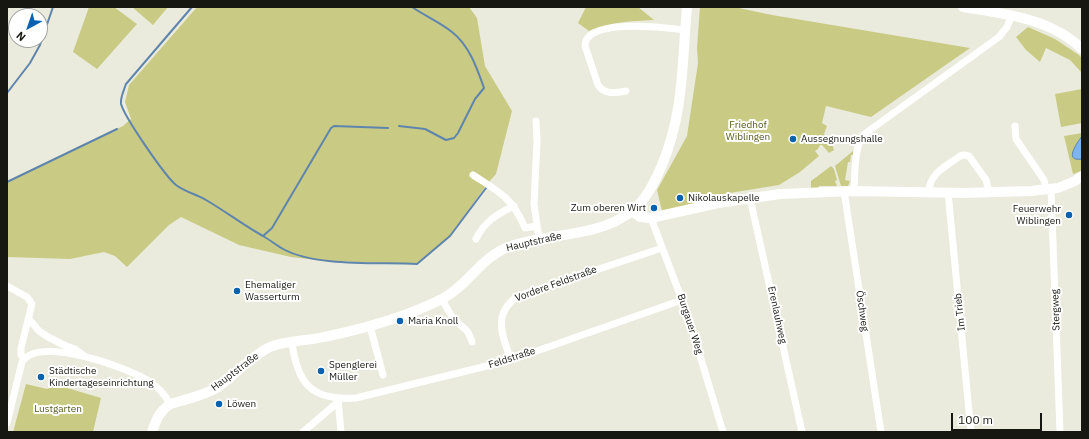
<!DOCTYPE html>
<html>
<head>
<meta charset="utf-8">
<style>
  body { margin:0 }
  #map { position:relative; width:1089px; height:439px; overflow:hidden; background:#eaebdc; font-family:"IBM Plex Sans",sans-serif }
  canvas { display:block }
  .frame { position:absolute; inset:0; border:8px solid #171712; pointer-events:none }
  .north { position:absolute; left:8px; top:8px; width:40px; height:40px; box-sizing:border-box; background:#fff; border:1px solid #a2a2a0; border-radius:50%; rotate:220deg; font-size:11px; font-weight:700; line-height:16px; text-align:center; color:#171712 }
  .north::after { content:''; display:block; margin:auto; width:14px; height:18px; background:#0962b0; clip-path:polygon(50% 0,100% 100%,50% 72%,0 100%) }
  .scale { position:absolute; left:951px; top:413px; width:91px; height:18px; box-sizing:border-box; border:2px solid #171712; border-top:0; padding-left:5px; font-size:12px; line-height:14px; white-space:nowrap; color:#171712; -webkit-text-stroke:3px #fff; paint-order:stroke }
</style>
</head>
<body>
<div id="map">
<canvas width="1089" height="439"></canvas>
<div class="frame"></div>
<div class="north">N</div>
<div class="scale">100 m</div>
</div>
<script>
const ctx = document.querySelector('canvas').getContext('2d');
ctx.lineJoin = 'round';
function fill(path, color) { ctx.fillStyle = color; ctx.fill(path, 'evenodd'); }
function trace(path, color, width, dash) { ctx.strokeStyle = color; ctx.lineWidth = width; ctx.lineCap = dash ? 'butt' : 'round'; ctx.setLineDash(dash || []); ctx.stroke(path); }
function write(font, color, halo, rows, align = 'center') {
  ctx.font = font + ' "IBM Plex Sans",sans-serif'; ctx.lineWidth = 4; ctx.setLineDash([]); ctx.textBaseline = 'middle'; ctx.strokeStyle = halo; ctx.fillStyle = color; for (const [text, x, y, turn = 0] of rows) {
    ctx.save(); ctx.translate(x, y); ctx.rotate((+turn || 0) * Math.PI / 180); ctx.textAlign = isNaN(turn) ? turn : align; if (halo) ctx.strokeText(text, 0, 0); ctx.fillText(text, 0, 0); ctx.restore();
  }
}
const green = new Path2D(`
  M89 7H114L137 24 97 69 73 52Z
  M132 7H168L153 25Z
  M197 7H469L477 18 485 66 512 111 496 174 487 184 451 235 438 247 417 264 325 261 291 257 239 245 181 217 169 225 127 267 115 256 104 252 70 259 7 257V182L123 126 131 119 125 102 129 85Z
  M586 7H638L654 20C630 21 611 22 589 31L578 23Z
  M700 7H734L772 15 970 48 871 117 826 106 822 123 827 126 824 134 831 140 834 150 829 153 822 145H820L818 149 815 151 819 156 800 172 779 185 705 197V202L662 211 657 190 687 136 698 63 697 48Z
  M1028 27 1055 39 1079 55 1082 58V73L1070 60 1046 48 1040 62 1026 50 1016 37Z
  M1082 89V123L1061 127 1055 94Z
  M1082 133V171L1073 174 1064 136Z
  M853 151 854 155H851L850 162H848L845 180 850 181 848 186H841L835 166Z
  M831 166 834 169 837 180 835 181 837 186H819L818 189 811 188V181Z
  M26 384 47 389 57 385 101 398 93 432H13Z`);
const water = new Path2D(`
  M1082 136V159C1063 162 1077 143 1082 136Z`);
const stream = new Path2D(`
  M192 7 126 84C124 90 120 98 121 104 125 118 165 176 176 185 185 192 196 194 206 200 225 211 243 225 263 236L272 228 331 128 334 126 388 128
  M7 93 30 63 40 45 53 7
  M399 126 425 129 446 140 454 138 458 133 475 99 484 88C477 68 469 45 452 32 440 22 425 16 412 7
  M7 182 117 129
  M263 236C270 240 276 245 283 249 316 267 379 262 417 264L450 236 486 188`);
const street = new Path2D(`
  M626 91C615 93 605 95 598 85L585 46C585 17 667 28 685 30
  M536 121 537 142 534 204 539 239
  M1015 126 1016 139 1044 180 1046 189
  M473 175C499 192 512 197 525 228L537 226
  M1051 189 1060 432
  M844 191 881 432
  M854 191C855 175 854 148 863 135L999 37 1007 27 1012 15
  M929 192C929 173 947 166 960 156L964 155 969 156 986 180 989 192
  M948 192 971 432
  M750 198 802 432
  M651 218 688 316 723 432
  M476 239C484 222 497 214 514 206
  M7 286 27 297 32 304 21 348V355L24 358
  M442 299C446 307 450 315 456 321 466 331 467 327 472 342
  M29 319 39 331 48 337 66 346 75 349 83 355
  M370 326 383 375
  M292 342C297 384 312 401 356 398L511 360 682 300
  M511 360C502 335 492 314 518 296L662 248
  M338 399 341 432
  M7 423 22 362C38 335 126 367 147 380 157 386 165 394 170 404
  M303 432 338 402`);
const secondary = new Path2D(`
  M963 7C1004 14 1051 18 1082 49
  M632 211 640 217 651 218 718 203 780 194 854 191 963 193 1031 191 1058 188 1075 181 1082 176
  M152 432C156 420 159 412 170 404 186 399 204 396 218 387 236 374 251 356 270 347 287 340 307 341 324 337 363 329 406 317 442 299 469 285 481 256 511 246 554 231 611 239 643 200 651 189 657 177 662 165 684 113 682 62 687 7`);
const markers = [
  [793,139,4,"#0962b0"],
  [680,198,4,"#0962b0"],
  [654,208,4,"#0962b0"],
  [1069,215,4,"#0962b0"],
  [237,291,4,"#0962b0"],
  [400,321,4,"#0962b0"],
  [321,371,4,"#0962b0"],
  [41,377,4,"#0962b0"],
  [219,404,4,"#0962b0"]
];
const parkNames = [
  ["Friedhof",748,125],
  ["Wiblingen",748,137],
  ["Lustgarten",58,409]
];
const poiNames = [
  ["Aussegnungshalle",801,139],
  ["Nikolauskapelle",688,198],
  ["Zum oberen Wirt",646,208,"right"],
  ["Feuerwehr",1061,209,"right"],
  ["Wiblingen",1061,221,"right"],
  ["Ehemaliger",245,285],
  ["Wasserturm",245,297],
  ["Maria Knoll",408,321],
  ["Spenglerei",329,365],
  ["Müller",329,377],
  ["Städtische",49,371],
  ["Kindertageseinrichtung",49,383],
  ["Löwen",227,404]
];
const streetNames = [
  ["Hauptstraße",534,242,-13],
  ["Vordere Feldstraße",556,284,-20],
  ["Stergweg",1056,310,-92],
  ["Öschweg",862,311,82],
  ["Im Trieb",960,312,-96],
  ["Erenlauhweg",777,315,78],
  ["Burgauer Weg",690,324,72],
  ["Feldstraße",512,358,-18],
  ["Hauptstraße",235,372,-37]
];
fill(green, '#c9cb84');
fill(water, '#7eb4f0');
trace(water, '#5f85ad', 1);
trace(stream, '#5f85ad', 2);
trace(street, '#fff', 7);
trace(secondary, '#fff', 10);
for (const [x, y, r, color] of markers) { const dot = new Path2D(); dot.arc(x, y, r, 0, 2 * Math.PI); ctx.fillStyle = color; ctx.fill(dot); trace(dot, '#fff', 1.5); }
write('10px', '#595a1e', '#fff', parkNames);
write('10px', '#171712', '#fff', poiNames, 'left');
write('10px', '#171712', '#fff', streetNames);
</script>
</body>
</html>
